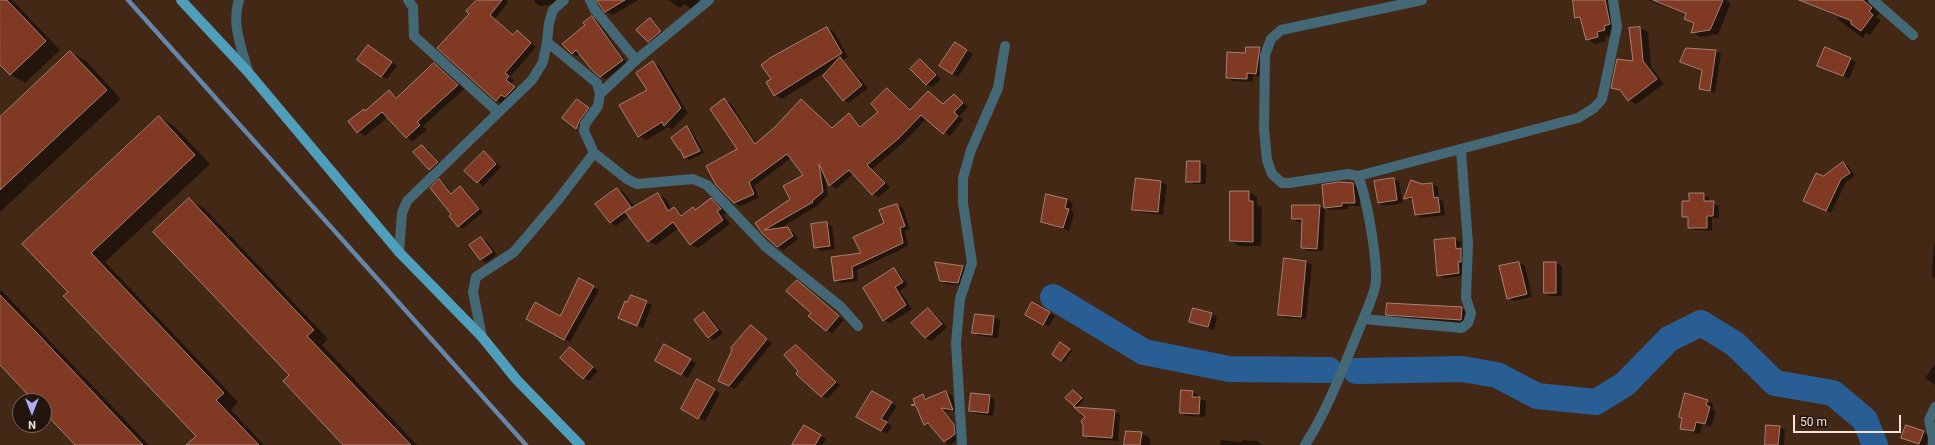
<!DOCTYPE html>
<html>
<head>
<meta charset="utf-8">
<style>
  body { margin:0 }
  #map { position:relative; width:1935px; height:445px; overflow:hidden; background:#432816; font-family:Roboto,sans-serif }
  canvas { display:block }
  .north { position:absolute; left:12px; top:393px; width:40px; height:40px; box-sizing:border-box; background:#21150d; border:1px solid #76685f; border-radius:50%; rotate:180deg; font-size:11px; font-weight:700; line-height:16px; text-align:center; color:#f6e4d9 }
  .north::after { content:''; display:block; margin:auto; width:14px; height:18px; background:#aeaefb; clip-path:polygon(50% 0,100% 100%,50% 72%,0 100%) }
  .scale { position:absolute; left:1793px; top:415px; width:108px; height:18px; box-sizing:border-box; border:2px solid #f6e4d9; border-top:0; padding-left:5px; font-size:12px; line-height:14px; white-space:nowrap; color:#f6e4d9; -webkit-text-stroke:3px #21150d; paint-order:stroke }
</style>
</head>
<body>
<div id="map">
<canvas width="1935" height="445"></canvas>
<div class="north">N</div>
<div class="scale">50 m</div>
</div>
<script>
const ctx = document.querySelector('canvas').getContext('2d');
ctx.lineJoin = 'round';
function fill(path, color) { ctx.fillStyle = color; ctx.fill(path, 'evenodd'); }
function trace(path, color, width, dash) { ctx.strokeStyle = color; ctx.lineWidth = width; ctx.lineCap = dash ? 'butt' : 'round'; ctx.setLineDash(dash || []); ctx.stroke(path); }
const shadow = new Path2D(`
  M0 0H12L60 50 25 83 10 74 0 63Z
  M478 0H506L508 2 495 19 514 35 517 32 536 47 510 77 514 80 511 84 520 90 502 104 496 100 471 14Z
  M534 0H557L558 4 540 6 535 3Z
  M599 0H638L613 15 606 12Z
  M668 0H698L702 3 695 11 684 4 680 8Z
  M1579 0H1612L1613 35 1605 37 1606 41 1596 44 1587 39 1582 21 1576 17Z
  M1648 0H1726L1731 3 1718 34 1700 37 1692 32 1695 24 1685 18 1687 15Z
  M1797 0H1871L1875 4 1874 8 1880 13 1876 17 1881 20 1870 35 1866 33 1863 38 1837 19 1839 17Z
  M592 17 597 20 627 63 606 79 600 76 580 54 577 56 572 53Z
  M650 20 656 23 666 35 654 45 648 41Z
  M827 28 834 32 848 57 843 60 868 88 849 103 843 100 830 69 782 99 775 95Z
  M1640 28 1648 32 1651 67 1664 84 1636 104 1628 100 1623 93 1612 87 1634 62Z
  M369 46 397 66 387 79 381 76Z
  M961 47 973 54 958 77 940 66Z
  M1247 48H1260L1266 51 1262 77 1253 76V82L1233 81 1227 78 1246 54Z
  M1716 51 1721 54 1715 93 1700 88 1703 71 1682 62Z
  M71 52 86 61 121 99 0 212V118Z
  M1850 59 1856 62 1849 79 1824 68Z
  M920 60 941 79 932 87 926 84Z
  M653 63 660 67 688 113 672 129 668 127 646 140 639 136Z
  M434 64 441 68 464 89 423 126 427 130 413 141 406 137 388 117 365 136 358 132 364 110 366 111 389 91 398 98Z
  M887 89 893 92 911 110 928 92 944 104 954 95 968 107 959 116 963 120 950 136 927 118 905 141 872 169 890 187 879 197 873 194 854 173 836 189 830 185 825 177 828 195 817 206 777 230 787 228 793 232 798 239 783 250 777 246 756 223 791 199 805 175 791 158 754 186 759 198 740 206 734 203 738 149 724 100 730 103 757 144 776 128 801 101 833 128 849 115 854 118 862 126 879 112Z
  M578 100 594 112 584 129 571 124Z
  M159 117 174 126 210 164 105 262 238 402 231 410 264 445H192L197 436 69 292Z
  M687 127 691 130 704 153 689 160 685 157 682 150 679 149Z
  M422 146 428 149 443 166 436 173 430 169 415 153Z
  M484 152 501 167 483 186 465 171Z
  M1188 162H1200L1206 165V184H1193L1187 181Z
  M1843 163 1848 166 1855 176 1846 182 1831 213 1810 203 1823 177Z
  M1136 179 1161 182 1167 185 1163 215 1139 212 1133 209Z
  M1394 179 1399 182 1403 203 1385 206 1379 203Z
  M439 180 444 183 453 194 460 188 465 191 483 212 463 229 458 226Z
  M1339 183 1353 184 1359 187 1360 206H1348V209L1330 210 1325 207 1323 251H1308L1302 248 1303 222H1298L1293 219 1319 206 1325 209 1323 185Z
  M1432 184 1438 187 1439 199 1443 201 1445 215 1421 218 1416 215 1414 201 1406 198 1422 185Z
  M617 189 623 192 635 207 658 195 666 199 672 210 674 208 683 215 693 208 697 210 711 199 718 204 727 213 723 215 730 224 698 248 690 244 679 228 656 245 648 241 629 216 616 226 610 222Z
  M1249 192 1257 197V205L1262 207 1261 246H1239L1231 241Z
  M1703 194 1709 198V202L1719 206V218H1712V231L1695 230 1689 227 1688 219 1683 216 1690 202Z
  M1047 196 1067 200 1073 204 1071 211 1074 213 1069 231 1042 222Z
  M189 200 204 208 328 339 322 345 417 445H345L290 376Z
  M897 205 903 208 910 229 905 231 908 246 857 270 858 281 841 283 835 280 862 254Z
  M827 223 832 226 835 249 821 251 815 247Z
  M481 238 487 241 497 255 486 263 481 260 470 246Z
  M1455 239 1461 242V249L1467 252 1464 276 1444 278 1438 275Z
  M1934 244H1935V278L1932 276Z
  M1306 262 1312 265 1306 319 1285 318 1279 315Z
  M937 263 963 267 969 270 964 286 946 284 940 280Z
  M1519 263 1525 266 1532 297 1514 301 1508 298Z
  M1556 263 1562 266V296H1551L1545 293Z
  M894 269 899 273 908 285 900 291 912 309 890 323 884 320Z
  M797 281 844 320 832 333 827 330 812 313Z
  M593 287 599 290 570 342 527 319 560 317Z
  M0 290 2 291 149 445H77L44 410V401H35L0 364Z
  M646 302 652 305 643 328 619 318Z
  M1032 303 1055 316 1049 327 1026 315Z
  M1461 308 1470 313 1468 326 1396 319 1387 314Z
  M928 310 934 313 947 327 932 341 926 338 913 323Z
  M704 313 710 317 723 333 714 340 708 337Z
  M1211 313 1217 317 1214 330 1191 322Z
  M976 315 994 317 1000 320 998 338 979 336 974 333Z
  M751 326 772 343 735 389 720 381Z
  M1060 344 1072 351 1064 362 1053 355Z
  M664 345 696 363 688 378 656 360Z
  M570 348 598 371 589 381 584 378Z
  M801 349 840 385 827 399 797 374 799 371Z
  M1935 364V385L1925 378Z
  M698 381 720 393 705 421 682 408Z
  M872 392 897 406 886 423 892 426 887 434 857 416Z
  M946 392 952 395 958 412 945 411 960 428V437L950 445 945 442 932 426 924 424 918 408 913 405 923 395 929 399Z
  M1192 392 1198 395V398L1206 401 1205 417 1186 416 1181 412Z
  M1076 393 1084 400 1077 407 1074 406Z
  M989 396 995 399 993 416 976 414 970 411Z
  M1707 401 1713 404 1712 409 1716 411 1711 427 1702 424 1700 434 1687 431 1681 428Z
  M1114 411 1120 415 1118 441 1090 439 1084 436Z
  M804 426 826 439 823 445H794Z
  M1780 427 1785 430 1784 445H1766Z
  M1924 432 1929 435 1926 445H1920L1903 437Z
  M1141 433 1150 438V445H1124Z
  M1221 440 1241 442 1242 440 1257 441 1263 445H1220Z`);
const stream = new Path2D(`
  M128 0 526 445`);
const river = new Path2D(`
  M1053 297 1144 352 1229 369 1329 370
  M1356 371 1462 369 1497 375 1537 396 1596 402 1625 384 1669 339 1701 323 1735 344 1775 383 1833 393 1865 420 1875 445`);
const building = new Path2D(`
  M0 0H7L46 41 10 75 0 65Z
  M477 0H502L490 15 513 35 517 30 531 43 505 73 509 76 506 80 515 87 505 97 501 95 496 101 437 48 469 14 466 11Z
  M597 0H625L605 12Z
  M1573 0H1605L1610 24 1604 26 1605 30 1597 32 1598 37 1586 40 1580 17 1575 18Z
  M1653 0H1723L1710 30 1691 33 1694 23 1684 19 1686 14Z
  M1799 0H1863L1872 8 1869 11 1873 15 1861 31 1851 24V21Z
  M592 16 623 60 600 77 592 70 576 50 572 54 562 44 585 25 583 23Z
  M650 18 661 31 648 42 636 30Z
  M827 27 842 53 774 96 766 82 771 79 761 65 770 58Z
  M1640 27 1643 61 1657 79 1628 101 1620 90 1611 88 1617 59 1633 61 1629 28Z
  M955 42 967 50 952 74 939 66Z
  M368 45 392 62 381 77 357 60Z
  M1246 47H1260L1256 74 1247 73V79L1226 78 1227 52 1245 53Z
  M1825 47 1851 58 1843 76 1817 66Z
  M1686 48 1716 50 1710 91 1699 89 1702 70 1680 62Z
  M70 51 107 90 0 190V117Z
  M840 57 862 85 843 101 823 76Z
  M920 59 936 75 926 85 910 69Z
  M653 61 681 108 664 126 662 122 638 137 619 105 647 90 636 73Z
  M434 63 458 85 417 122 420 125 406 138 382 112 357 133 348 121 364 109 365 111 389 90 396 98Z
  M887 88 910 110 928 91 943 104 954 94 963 103 954 112 958 116 943 134 921 115 899 138 867 165 885 183 872 195 849 170 829 186 819 164 823 192 812 201 813 202 764 230 788 227 793 236 777 247 762 233 755 223 790 199 783 186 803 175 787 154 749 182 754 194 734 203 716 185 706 166 737 149 710 109 724 98 755 144 775 127 801 99 832 128 849 113 860 127 878 112 871 104Z
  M577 99 589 108 580 120 576 129 562 118Z
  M159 116 195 155 91 253 224 393 216 400 259 445H186L196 436 63 296 68 292 22 244Z
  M687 126 700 151 684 158 680 149 679 150 671 138Z
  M422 145 438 162 429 170 413 152Z
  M484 151 496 164 477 183 464 171Z
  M1187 161H1200V182H1186Z
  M1843 162 1850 173 1841 179 1826 211 1803 201 1816 173 1823 176Z
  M1136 178 1161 181 1158 212 1132 210Z
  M1394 178 1397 200 1378 203 1374 181Z
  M439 179 451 194 460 186 479 209 458 227 449 216 451 214 430 188Z
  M1411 180 1422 184 1432 183 1434 198 1438 197 1440 212 1415 215 1412 197 1404 199Z
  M1339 182 1353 183 1355 203H1342V206L1324 208 1322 185Z
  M617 188 631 207 610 223 595 204Z
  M1230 191H1249V201H1253V242L1230 241Z
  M658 193 668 211 674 207 681 216 693 207 695 210 711 198 721 209 717 211 723 220 690 245 673 222 648 242 625 212Z
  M1689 193H1704V201H1714L1713 216H1707V228H1688V217H1682V201H1689Z
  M1046 194 1067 199 1065 208 1069 209 1063 228 1041 222Z
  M189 198 314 330 307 336 411 445H343L283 381 289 375 153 232Z
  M897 204 905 226 900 228 903 243 852 267 853 278 834 281 831 257 861 253 853 237 884 223 879 210Z
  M1292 205H1320L1317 249 1301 248 1302 219H1292Z
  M827 222 830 246 814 248 811 224Z
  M481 237 492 252 480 260 469 245Z
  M1455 238 1456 249 1461 248V262H1458L1459 273 1437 276 1434 240Z
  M1284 258 1306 261 1301 317 1278 315Z
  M935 262 963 266 958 283 940 281Z
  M1519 262 1527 294 1507 299 1499 266Z
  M1544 262H1556V293H1544Z
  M894 268 903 282 895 287 906 305 883 321 863 288Z
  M579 278 594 286 564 340 526 319 535 302 560 316Z
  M797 280 839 316 826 331 808 316 811 313 786 291Z
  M0 295 36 332 143 445H75L44 412V401H34L0 365Z
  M631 295 647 301 637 326 618 318 625 301 627 302Z
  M1032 302 1050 312 1043 325 1025 315Z
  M1387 303 1462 307 1461 320 1386 315Z
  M928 308 942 324 925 338 911 323Z
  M1193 308 1212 313 1208 327 1189 322Z
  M704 312 718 330 708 338 694 320Z
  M975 314 994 316 992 335 972 333Z
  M751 325 767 339 729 386 718 381 732 350 731 348Z
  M1060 342 1070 349 1061 361 1052 355Z
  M664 344 691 359 681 375 655 361Z
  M796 345 836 382 821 397 796 374 798 371 784 355Z
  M570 347 593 367 583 379 560 358Z
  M697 379 715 389 698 419 681 409Z
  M1073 390 1082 398 1074 406 1065 398Z
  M1181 390 1193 391 1192 397H1200L1199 414 1180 413Z
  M872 391 892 402 881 419 887 422 881 431 856 417Z
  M946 391 953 410 941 408 954 424 955 434 944 442 928 423 924 425 916 406 911 405 915 404 913 399 923 394 925 399Z
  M971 393 990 395 988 413 969 411Z
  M1685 393 1708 400 1706 405 1710 407 1705 424 1696 422 1694 431 1680 429 1682 418 1679 417Z
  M1074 407 1115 410 1112 438 1083 436V425L1081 421 1085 417Z
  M804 425 821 435 815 445H792Z
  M1766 425 1780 426 1778 445H1765Z
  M1906 425 1924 431 1919 444 1901 438Z
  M1126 431 1142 432 1140 445H1124Z`);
const minor = new Path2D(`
  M239 0C231 23 242 49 248 72
  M408 0 413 7 414 36 498 112
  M590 0 595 10 636 60
  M1873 0 1913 35
  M547 42 597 83 600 94 598 106 585 124 584 131 594 153 627 179 637 184 693 179 707 185 765 246 841 307 858 326
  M600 94 636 60 709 0
  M1358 176 1578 118 1594 108 1602 99 1617 27 1613 0
  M399 252 402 213 407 201 532 80 543 62 547 42 549 23 553 10 564 0
  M1363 319 1462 328 1468 323 1471 313 1466 298 1468 244 1461 150
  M482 337 473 292 476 277 514 252 558 200 594 153
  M962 445 956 343 960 299 972 263 963 203V178L971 150 998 88 1005 46
  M1305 445C1329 407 1343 368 1360 327 1365 314 1375 294 1376 281 1377 257 1367 198 1358 176L1348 174 1289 183H1282L1272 174 1267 160 1264 129 1265 55 1271 39 1281 30 1422 0
  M1933 445V438L1929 420 1935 407`);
const major = new Path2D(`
  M181 0 248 72 399 252 482 337 516 379 580 445`);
fill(shadow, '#0007');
trace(stream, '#6686a9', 4.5);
trace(river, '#285e94', 26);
fill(building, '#803923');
trace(building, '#a68175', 1);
trace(minor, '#446876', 10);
trace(major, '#4f9fbc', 10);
</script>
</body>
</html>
